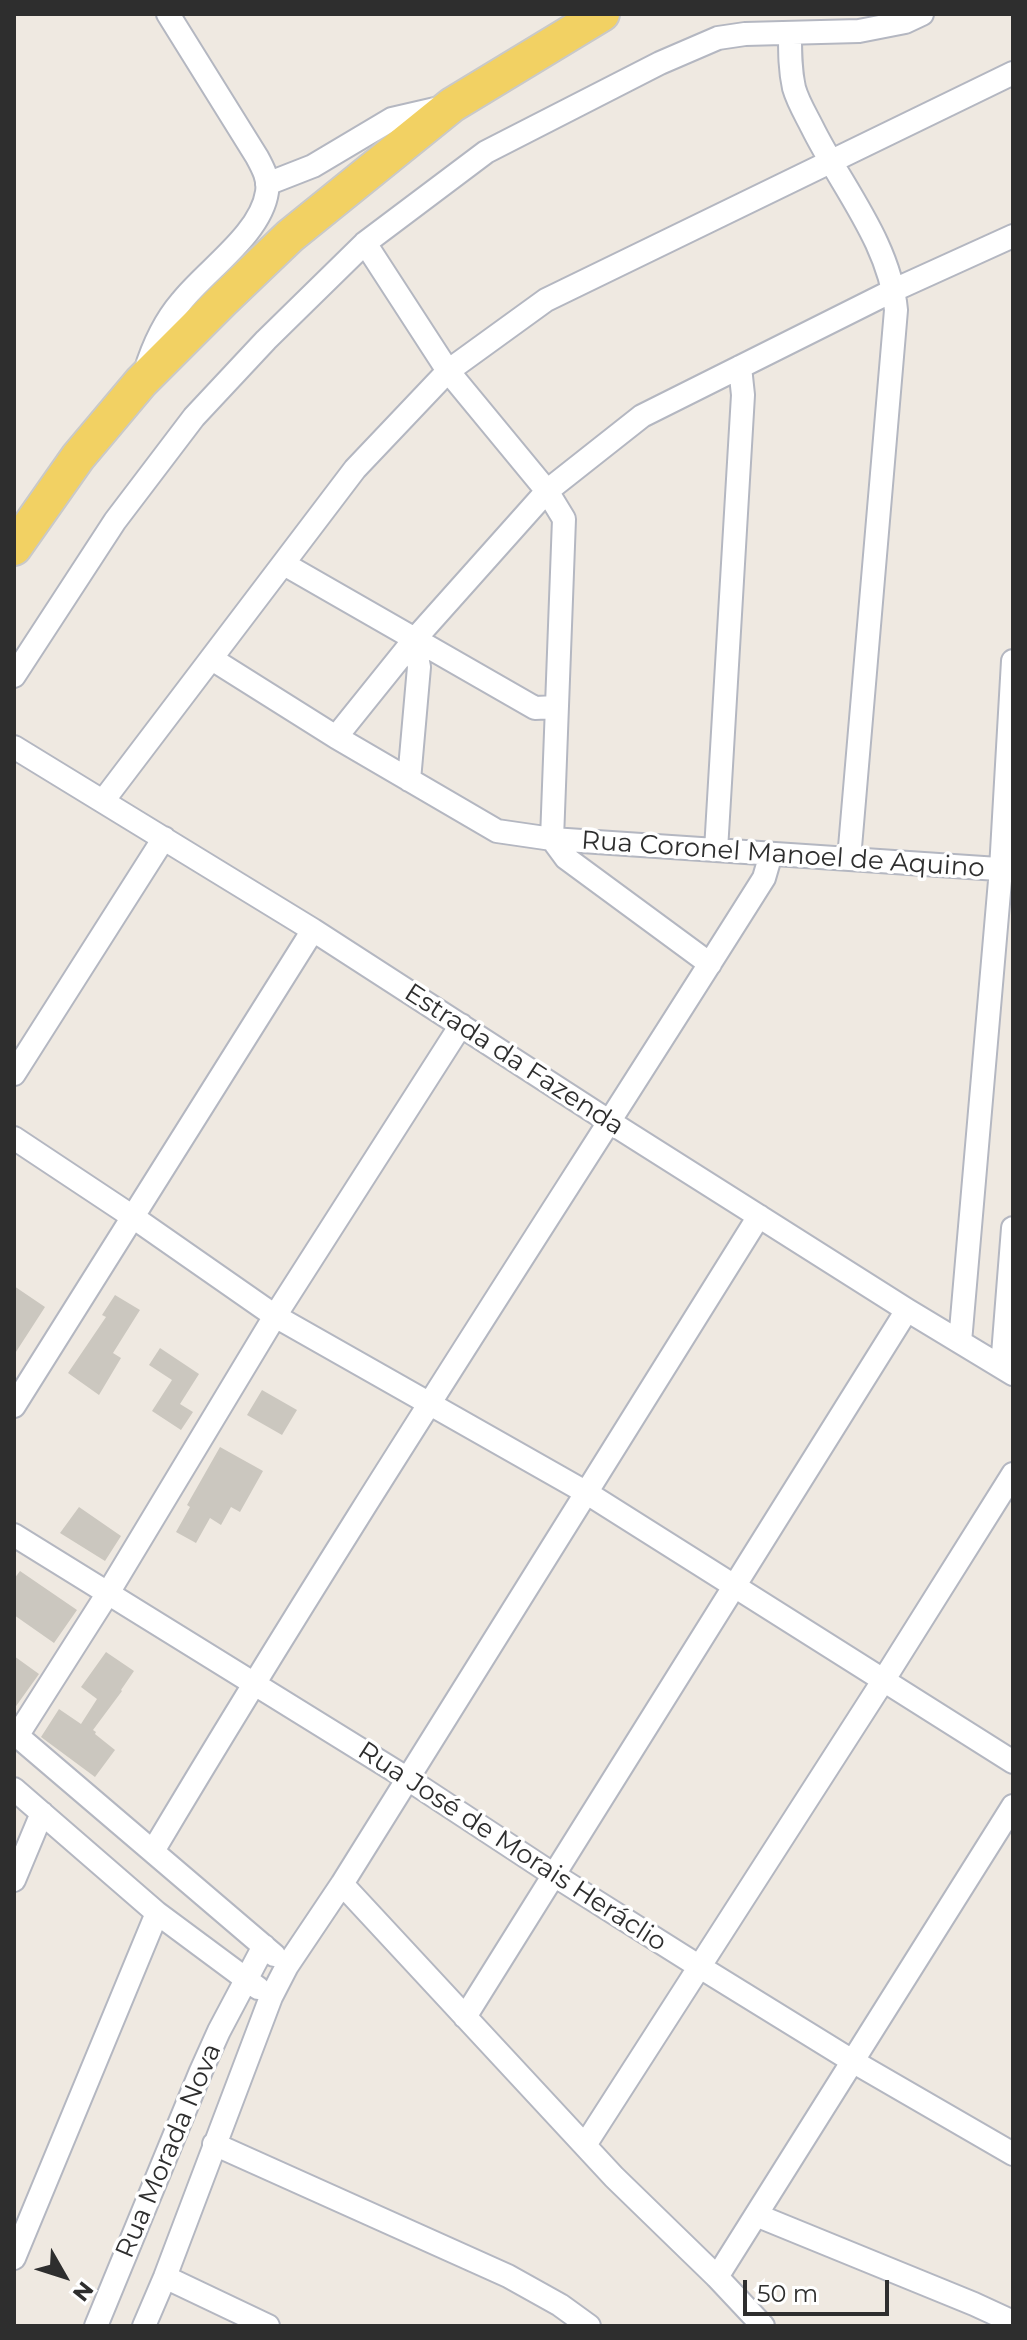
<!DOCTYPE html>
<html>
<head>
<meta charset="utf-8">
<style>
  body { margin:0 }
  #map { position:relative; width:1027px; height:2340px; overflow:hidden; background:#efe9e1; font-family:Montserrat,sans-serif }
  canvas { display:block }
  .frame { position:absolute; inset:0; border:16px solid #2e2e2e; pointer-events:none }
  .north { position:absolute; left:24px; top:2236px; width:80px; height:80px; -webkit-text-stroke:6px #fff; paint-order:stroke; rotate:129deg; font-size:22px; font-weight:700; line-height:32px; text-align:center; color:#2e2e2e }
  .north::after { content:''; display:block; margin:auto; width:28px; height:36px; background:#2e2e2e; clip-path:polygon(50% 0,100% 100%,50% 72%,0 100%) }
  .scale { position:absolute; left:743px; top:2280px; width:146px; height:36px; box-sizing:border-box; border:4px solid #2e2e2e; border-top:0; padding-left:10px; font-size:24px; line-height:28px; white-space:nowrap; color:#2e2e2e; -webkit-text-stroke:6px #fff; paint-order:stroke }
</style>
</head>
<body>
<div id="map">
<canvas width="1027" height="2340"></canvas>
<div class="frame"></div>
<div class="north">N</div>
<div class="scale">50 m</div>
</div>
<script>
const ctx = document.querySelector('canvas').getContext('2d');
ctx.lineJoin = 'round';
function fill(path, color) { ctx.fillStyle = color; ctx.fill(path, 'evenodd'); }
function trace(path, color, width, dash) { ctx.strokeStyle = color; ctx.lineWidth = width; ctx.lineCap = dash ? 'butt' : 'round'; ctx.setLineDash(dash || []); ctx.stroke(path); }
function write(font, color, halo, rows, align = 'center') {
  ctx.font = font + ' Montserrat,sans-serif'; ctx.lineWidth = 7; ctx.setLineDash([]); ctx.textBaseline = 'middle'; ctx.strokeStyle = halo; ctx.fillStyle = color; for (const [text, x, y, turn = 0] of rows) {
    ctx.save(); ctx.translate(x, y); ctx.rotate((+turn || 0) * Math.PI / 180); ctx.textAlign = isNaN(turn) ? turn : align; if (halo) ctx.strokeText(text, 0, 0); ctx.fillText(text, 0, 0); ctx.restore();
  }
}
const building = new Path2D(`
  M14 1286 45 1307 14 1355Z
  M115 1295 140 1310 113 1353 121 1358 99 1395 68 1373 106 1317 102 1315Z
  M160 1348 199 1374 180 1404 193 1412 181 1430 152 1411 172 1380 149 1365Z
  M262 1390 297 1410 282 1435 247 1415Z
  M220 1447 263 1471 240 1512 231 1507 221 1525 210 1518 196 1543 176 1532 190 1507 187 1505Z
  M79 1507 121 1536 105 1561 60 1533Z
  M20 1571 77 1610 54 1643 14 1615V1579Z
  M106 1652 134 1671 121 1690 122 1691 93 1730 96 1732 95 1734 115 1750 95 1777 41 1737 59 1709 81 1724 97 1699 81 1687Z
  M14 1656 39 1674 14 1709Z`);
const minor = new Path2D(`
  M790 34C790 53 790 70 794 88 798 102 806 115 812 127 841 186 890 243 896 310L849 859
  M267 184 313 166 392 119 444 107
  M365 243 448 371 547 491 564 519 552 839 566 858 710 964
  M145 372C153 346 163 323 181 302 206 270 261 234 267 192 269 179 263 168 257 157L168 14
  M284 564 535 708 557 707
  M212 659 336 737 497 831 552 839 1013 870
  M14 676 115 521 194 417 266 340 365 243 486 152 660 63 718 38 745 34 859 31 905 22 922 14
  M336 737 414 640 547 491 642 416 894 290 1013 236
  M14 747 313 930 610 1122 907 1310 1013 1374
  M409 780 419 667 414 640
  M103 801 355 469 448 371 546 300 1013 73
  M716 850 743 395 740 367
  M14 1074 164 838
  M14 1138 133 1217 275 1316 587 1493 1013 1762
  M960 1342 1001 869 1013 661
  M1002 1367 1013 1228
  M14 1406 313 930
  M14 1535 408 1779 554 1875 700 1967 854 2062 1013 2154
  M14 1733 274 1955
  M17 1736 108 1593 275 1316 461 1025
  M14 1789 157 1913 258 1988
  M153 1851C349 1522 560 1202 764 878L771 854
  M14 1880 42 1813
  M342 1884 614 2177 717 2277 763 2326
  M465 2017 907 1310
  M214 2144 508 2276 560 2305 589 2326
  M585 2145 883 1681 1013 1474
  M756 2215 974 2304 1013 2322
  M14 2258 157 1913
  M165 2277 268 2326
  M717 2277 1013 1806
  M96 2326 201 2071 219 2031 264 1946
  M144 2326 165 2277 271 1997 287 1966 342 1884 759 1216`);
const primary = new Path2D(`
  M14 548 78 457 141 382 222 301 290 236 452 105 602 14`);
const streetNames = [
  ["Rua Coronel Manoel de Aquino",783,855,4],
  ["Estrada da Fazenda",514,1060,33],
  ["Rua José de Morais Heráclio",512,1847,33],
  ["Rua Morada Nova",169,2151,-67]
];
fill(building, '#cbc7bf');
trace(minor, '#b4b7c1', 26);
trace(primary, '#c9c9c9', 38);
trace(minor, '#fff', 22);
trace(primary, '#f2d163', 34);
write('26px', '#2e2e2e', '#fff', streetNames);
</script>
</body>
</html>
